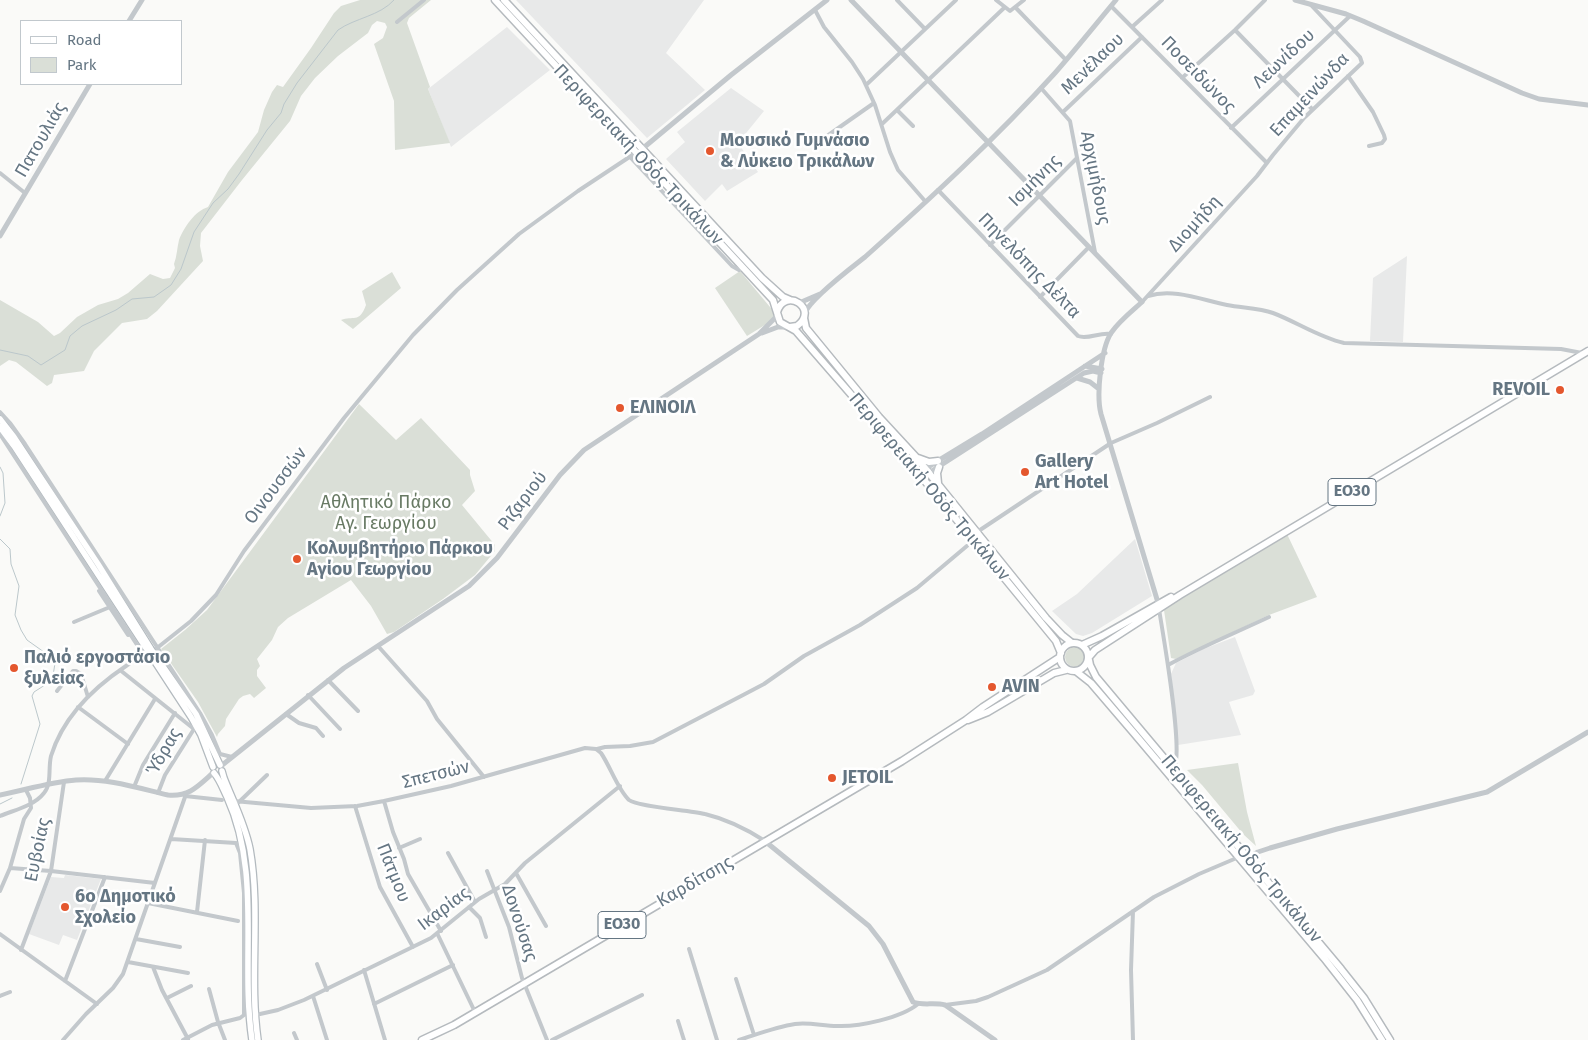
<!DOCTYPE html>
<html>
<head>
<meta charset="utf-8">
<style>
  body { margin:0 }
  #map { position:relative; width:1588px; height:1040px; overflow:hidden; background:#fafaf8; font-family:"Fira Sans",sans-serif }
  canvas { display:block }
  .legend { position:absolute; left:20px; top:20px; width:162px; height:65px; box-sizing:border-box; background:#fff; border:1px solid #c1c8cd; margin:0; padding:6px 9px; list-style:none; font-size:15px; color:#657683 }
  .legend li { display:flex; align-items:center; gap:10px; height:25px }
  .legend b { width:25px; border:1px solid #c1c8cd }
</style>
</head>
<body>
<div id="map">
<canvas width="1588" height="1040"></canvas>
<ul class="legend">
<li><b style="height:6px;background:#fff"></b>Road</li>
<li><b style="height:14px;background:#dadfd7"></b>Park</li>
</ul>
</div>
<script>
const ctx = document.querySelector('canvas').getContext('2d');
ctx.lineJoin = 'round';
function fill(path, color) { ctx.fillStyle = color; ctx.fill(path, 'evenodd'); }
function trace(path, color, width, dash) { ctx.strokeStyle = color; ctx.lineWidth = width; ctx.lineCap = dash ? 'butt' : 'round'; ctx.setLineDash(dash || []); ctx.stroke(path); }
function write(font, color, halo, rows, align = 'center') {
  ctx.font = font + ' "Fira Sans",sans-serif'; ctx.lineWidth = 5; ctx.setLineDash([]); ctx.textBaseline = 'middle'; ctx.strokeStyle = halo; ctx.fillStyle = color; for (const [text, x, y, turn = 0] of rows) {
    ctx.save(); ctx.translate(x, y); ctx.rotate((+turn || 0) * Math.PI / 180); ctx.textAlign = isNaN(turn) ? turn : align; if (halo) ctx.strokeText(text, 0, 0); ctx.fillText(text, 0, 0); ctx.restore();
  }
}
const built = new Path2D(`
  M516 0H704L666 53 705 90 647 138Z
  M507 27 550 70 451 147 428 89Z
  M731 88 764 111 738 143 758 172 727 191 722 184 705 201 666 159 685 142 677 132Z
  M1407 256 1403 342 1370 341 1373 278Z
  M1135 539 1152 596 1092 633 1083 636 1076 634 1052 611 1077 594Z
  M1235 637 1255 691 1253 695 1229 702 1241 735 1178 745 1171 674 1176 663 1206 648Z
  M65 875 101 879 77 940 63 935 59 945 29 934 51 877 64 878Z`);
const green = new Path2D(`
  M360 0H431L409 18 407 23 430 87 428 89 450 143 395 150 394 101 374 44 383 38 387 27 385 23 377 21 372 25 368 33 338 56 315 78 301 96 290 121 242 180 201 233 200 246 203 261 157 311 147 319 122 323 94 351 84 371 54 375 52 383 47 386 16 362 9 360 0 366V300L38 322 54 336 60 333 77 317 98 305 118 299 128 293 150 274 163 279 170 278 175 268 174 264C177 256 177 248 179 240 184 227 195 211 208 207L228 172 258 132 264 110 272 92 277 85 283 87 311 48 334 13 341 6Z
  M740 271 775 313 773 320 747 336 715 288Z
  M392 272 401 288 353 329 341 320C353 315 359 324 366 305L362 291Z
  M359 404 396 440 421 418 470 470V475L475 491 462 505 495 545V551L475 575 443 599 394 632 387 634 371 606 351 580 288 618 278 627 272 640 257 659 260 666 257 670V676L266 688 254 698 250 694 243 696 239 699 226 719 225 726 218 734 217 737 198 702 161 649 185 630 207 610Z
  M1287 534 1317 597 1269 615 1176 659 1171 658 1164 610 1165 608Z
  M1065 657a10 10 0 1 1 20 0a10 10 0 1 1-20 0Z
  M1238 763 1247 812 1256 846 1243 834 1202 785 1187 770Z`);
const stream = new Path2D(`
  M0 350 28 356 41 365 65 350 70 336 82 326 116 310 132 299 154 297 171 285 181 269 194 232 213 203 228 189 239 174 267 130 281 113 284 104 297 83 338 30C355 18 380 16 394 0
  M0 467 3 473 5 503 0 516
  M0 539 10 549 11 564 19 586 15 615 21 630 27 640 51 657 55 663 53 676 45 685 34 692 32 696 40 724 21 784
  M0 804 12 798`);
const minor = new Path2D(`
  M897 0 925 29
  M996 0 1010 11 1024 0
  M1111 6 1267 163
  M1016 8 1066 60
  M815 10 824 27 852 62 863 79 875 105 890 152 898 170 925 201
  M397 22 424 0
  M1132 27 1162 0
  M1235 30 1312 109
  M1348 76 1373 112 1384 135 1385 139 1382 143 1369 146
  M1182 78 1235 30 1265 0
  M866 85 956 0
  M1041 88 1070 121 1095 252
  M897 110 913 126
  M1063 112 1142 37
  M882 124 1004 8
  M1231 128 1350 16
  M827 136 874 103
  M630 157 732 266 739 270 742 268
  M0 173 25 193
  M938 190 1078 336C1088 340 1099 332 1111 334
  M990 245 1077 158
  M1148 296C1174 288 1202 300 1227 305 1242 308 1259 308 1273 313 1297 322 1318 337 1344 343L1561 349 1582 353
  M1040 297 1089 247
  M1142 302 1257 176 1273 155 1304 118 1362 63 1360 57 1310 4
  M0 412 10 423 25 444 200 713 212 735 220 754 232 757
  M0 434 143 654
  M977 532 1111 443 1157 423 1210 397
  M99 591 128 635
  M1159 609C1163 635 1184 751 1174 769
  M74 622 110 607
  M378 646 427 701 437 719 484 777
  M157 648 191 621 216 595 244 551 344 418 413 335 457 290 519 234 578 191 637 152
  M1168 665C1201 647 1235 633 1269 617
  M120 670 194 729 165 775 158 793
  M328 680 358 711
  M57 691 73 671H76L81 674 88 697
  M308 695 340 729
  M78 707 128 744
  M286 714 299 723 316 728 323 736
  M597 749 605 747 630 746 653 742 745 694 764 684 804 656 860 625 917 588 974 540
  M105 781 155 699
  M134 787 143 765 175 713
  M185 796 222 800
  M234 801 311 808 357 806 384 801 451 786 585 748 596 749 601 753C610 766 618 790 629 800 638 807 690 810 705 814 726 819 748 830 765 841
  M384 801 393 832 404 859 408 874 441 931
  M239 802 267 775
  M355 806 380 887 413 947
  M0 816C14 810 34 806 44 793 52 784 48 768 51 756 63 717 93 688 126 666 132 662 139 657 145 653
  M171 839 236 843 240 853 244 893V1015L240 1018 212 1025 183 1040
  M399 848 420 839
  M448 853 475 902
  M10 868 51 871 155 883
  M487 871 509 927 522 978 547 1040
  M516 873 546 926
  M0 891 10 868 24 819 31 808 30 798 26 790
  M148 903 238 921
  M469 907 480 918 486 937
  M1133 911 1131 970 1133 1040
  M197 912 205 840
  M437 933 475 1012
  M0 934 97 1004
  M136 939 180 947
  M689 949 717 1040
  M21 950 51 871 64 782
  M128 962 188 973
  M317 964 327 990
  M153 967 162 990 188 1039
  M364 970 385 1040
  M736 979 754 1035
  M65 981 105 877
  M209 989 218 1022 225 1040
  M0 996 10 992
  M313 996 327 1040
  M167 998 191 986
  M374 1004 453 965
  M945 1005 976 1001 988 997 1047 970 1154 897 1199 874 1239 857
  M260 1014 278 1010 304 1000 431 938 479 899 505 884 525 863 620 786
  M678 1021 684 1040
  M294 1033 297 1040
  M63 1040 86 1014 113 988 123 974 185 797
  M552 1040 642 995
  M739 1040C758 1034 776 1027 795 1024 809 1022 823 1026 837 1026 859 1027 901 1018 918 1004`);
const tertiary = new Path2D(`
  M851 0 1142 302C1132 311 1119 321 1111 333 1101 349 1096 395 1101 414L1159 606
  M1295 0 1346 14 1363 21 1522 93 1539 99 1588 105
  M129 21 142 0
  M642 149 731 75 827 0
  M0 236 90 84
  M799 303 820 294
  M805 313C810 299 851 268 865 257 931 198 996 138 1055 73 1076 49 1096 24 1116 0
  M762 333 778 327H786
  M1085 366 1102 369
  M1077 378 1090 382 1099 389
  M918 473 982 434 1105 353
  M921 478 1084 373 1093 371 1101 373
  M221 766 344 668 469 586 497 558 560 475 584 450 759 334 777 316
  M0 795C25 790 51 782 76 780 107 778 138 788 168 795 190 797 199 785 214 772
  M766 842 869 926 883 944 913 1002C923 1006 934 1002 945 1005L995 1040
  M1248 858 1258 852 1270 848 1337 829 1487 792 1588 732`);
const secondary = new Path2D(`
  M0 419 14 437 98 564 151 649 196 714 220 765
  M0 427 14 446 191 717 201 735 213 767
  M222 771 224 778C233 801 245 824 250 849 261 912 249 977 258 1040
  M214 773C220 780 223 789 227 797 262 874 240 959 252 1040`);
const primary = new Path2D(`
  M495 0 773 300 780 322 796 331 902 453 1056 641 1061 653
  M504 0 762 278 783 297 790 300
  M777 312C785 286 820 309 797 326L790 327
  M804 318 806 328 879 417 916 457 1046 618 1062 635 1072 643
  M918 458 929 462 938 461
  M938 483 937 473 939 467
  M1060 657a14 14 0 1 1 28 0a14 14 0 1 1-28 0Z
  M1082 645 1102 636 1171 597
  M1089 657 1095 650 1180 595 1588 351
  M1089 660 1090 665 1096 677 1341 969 1364 998 1390 1040
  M1077 672 1091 683 1133 732 1324 958 1357 1000 1382 1040
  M968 720 988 712 1054 673 1066 670
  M422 1040 454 1025 902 761 966 720 983 707 1060 657`);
const markers = [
  [710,151,5,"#e4572e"],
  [1560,390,5,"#e4572e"],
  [620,408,5,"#e4572e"],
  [1025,472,5,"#e4572e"],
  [297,559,5,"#e4572e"],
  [14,668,5,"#e4572e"],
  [992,687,5,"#e4572e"],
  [832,778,5,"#e4572e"],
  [65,907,5,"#e4572e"]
];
const shields = [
  [1352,492,48],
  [622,925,48]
];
const shieldNames = [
  ["ΕΟ30",1352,492],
  ["ΕΟ30",622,925]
];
const streetNames = [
  ["Λεωνίδου",1284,59,-43],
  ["Μενέλαου",1093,64,-44],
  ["Ποσειδώνος",1198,75,46],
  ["Επαμεινώνδα",1310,95,-47],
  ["Πατουλιάς",41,140,-60],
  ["Περιφερειακή Οδός Τρικάλων",638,155,47],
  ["Αρχιμήδους",1095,178,79],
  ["Ισμήνης",1035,181,-45],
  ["Διομήδη",1195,224,-48],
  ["Πηνελόπης Δέλτα",1029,266,46],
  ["Οινουσσών",276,486,-53],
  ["Περιφερειακή Οδός Τρικάλων",929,487,50],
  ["Ριζαριού",523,501,-53],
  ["Ύδρας",164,752,-60],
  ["Σπετσών",436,775,-14],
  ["Περιφερειακή Οδός Τρικάλων",1241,849,50],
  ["Ευβοίας",38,850,-78],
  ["Πάτμου",393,873,68],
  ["Καρδίτσης",695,882,-30],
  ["Ικαρίας",444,909,-37],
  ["Δονούσας",519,923,72]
];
const poiNames = [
  ["Μουσικό Γυμνάσιο",720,141],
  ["& Λύκειο Τρικάλων",720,162],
  ["REVOIL",1550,390,"right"],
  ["ΕΛΙΝΟΙΛ",630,408],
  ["Gallery",1035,462],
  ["Art Hotel",1035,483],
  ["Κολυμβητήριο Πάρκου",307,549],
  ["Αγίου Γεωργίου",307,570],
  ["Παλιό εργοστάσιο",24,658],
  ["ξυλείας",24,679],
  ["AVIN",1002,687],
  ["JETOIL",842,778],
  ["6ο Δημοτικό",75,897],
  ["Σχολείο",75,918]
];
const parkNames = [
  ["Αθλητικό Πάρκο",386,503],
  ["Αγ. Γεωργίου",386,524]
];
fill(built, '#e8e9e9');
fill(green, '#dadfd7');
trace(stream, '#bbc7cb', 1);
trace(secondary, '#b3babf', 8);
trace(primary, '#b5babe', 9);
trace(minor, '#c3c8cc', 4);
trace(tertiary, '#c3c8cc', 5);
trace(secondary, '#fff', 5.5);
trace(primary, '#fff', 6);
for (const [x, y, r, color] of markers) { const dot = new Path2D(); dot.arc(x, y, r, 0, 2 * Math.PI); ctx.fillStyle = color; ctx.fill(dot); trace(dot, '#fff', 2); }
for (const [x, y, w] of shields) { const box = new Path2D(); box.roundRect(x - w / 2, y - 13.5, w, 27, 4); ctx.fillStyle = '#fff'; ctx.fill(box); trace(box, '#657683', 1); }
write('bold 16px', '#657683', null, shieldNames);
write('18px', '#657683', '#fff', streetNames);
write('bold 18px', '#657683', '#fff', poiNames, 'left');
write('18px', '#687a64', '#fff', parkNames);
</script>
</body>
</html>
